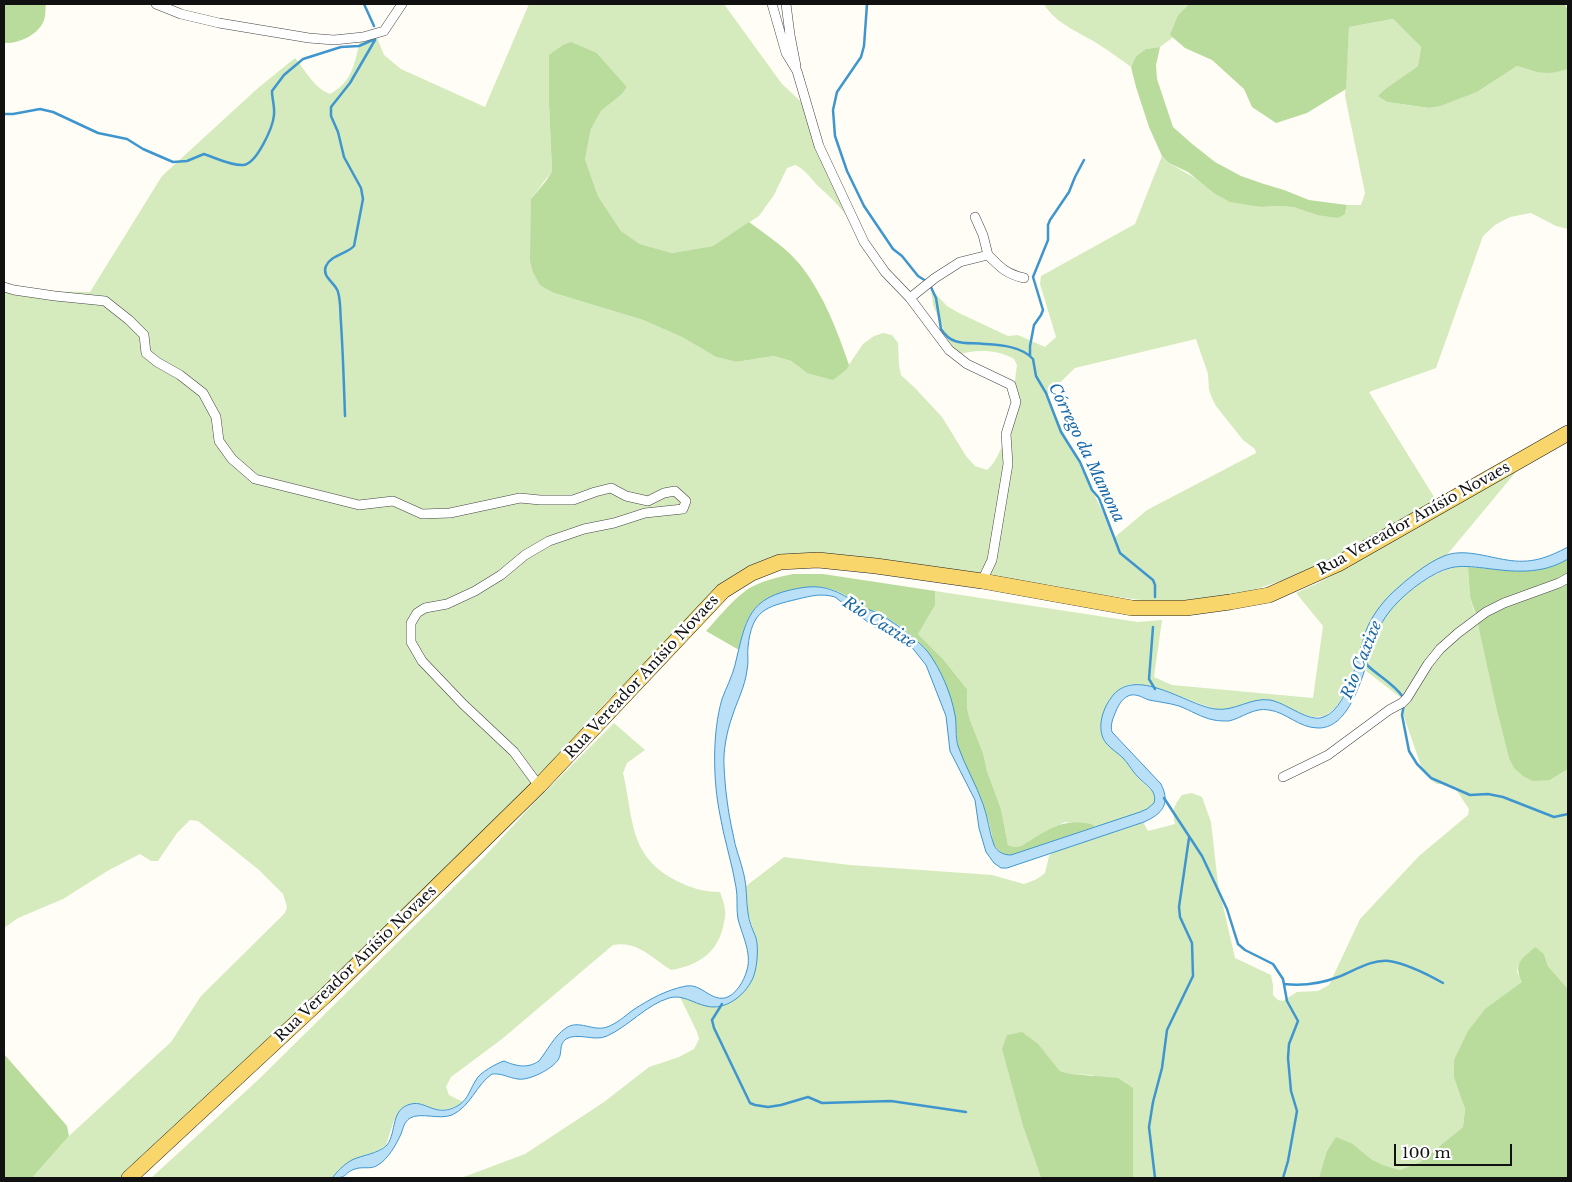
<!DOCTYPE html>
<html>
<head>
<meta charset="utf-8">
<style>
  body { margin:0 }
  #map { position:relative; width:1572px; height:1182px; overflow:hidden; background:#fffdf5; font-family:"Libre Baskerville",serif }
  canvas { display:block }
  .frame { position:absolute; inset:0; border:5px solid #111; pointer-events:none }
  .scale { position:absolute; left:1394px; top:1144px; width:118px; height:22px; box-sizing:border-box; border:2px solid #111; border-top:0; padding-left:6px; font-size:15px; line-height:18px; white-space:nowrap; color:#111; -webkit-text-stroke:4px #fff; paint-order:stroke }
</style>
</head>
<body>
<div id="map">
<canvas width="1572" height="1182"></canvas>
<div class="frame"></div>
<div class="scale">100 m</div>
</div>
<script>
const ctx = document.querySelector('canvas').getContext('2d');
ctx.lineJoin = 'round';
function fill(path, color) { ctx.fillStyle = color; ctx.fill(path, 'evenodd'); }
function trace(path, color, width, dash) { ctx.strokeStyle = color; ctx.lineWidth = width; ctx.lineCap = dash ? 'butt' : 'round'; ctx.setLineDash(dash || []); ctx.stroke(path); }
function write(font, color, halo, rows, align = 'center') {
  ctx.font = font + ' "Libre Baskerville",serif'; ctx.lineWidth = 5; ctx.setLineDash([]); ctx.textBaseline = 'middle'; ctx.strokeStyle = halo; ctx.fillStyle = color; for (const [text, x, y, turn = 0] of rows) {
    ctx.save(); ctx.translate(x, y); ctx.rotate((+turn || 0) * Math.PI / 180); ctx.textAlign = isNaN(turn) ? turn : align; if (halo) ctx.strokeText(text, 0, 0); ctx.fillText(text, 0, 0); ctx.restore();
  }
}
const green = new Path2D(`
  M529 4H724L782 84 809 109 848 218C838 204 831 198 818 186 811 179 805 169 795 165L787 168 774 195 759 216 713 246 672 253 640 244 621 231 598 196 585 159 591 129 601 111 622 94 627 87 597 53 549 56V104L552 171 531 199 532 221 554 293 643 320 682 337 716 357 736 362 774 356 791 361 807 373 846 369 863 344 874 336 883 333 892 335 898 343 899 365 901 375 915 388 942 417 966 456 975 466 987 470C1009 452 1013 393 1017 365L1014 359C995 348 974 350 954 355L933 305 931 289 947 306 959 313 1008 336 1018 335 1045 347 1056 337 1040 284 1041 276 1135 224 1162 156 1169 163 1200 181 1247 204 1261 207 1278 206 1293 207 1317 215 1345 214 1347 205H1361L1365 193 1345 96 1349 27 1393 19 1421 47 1418 66 1385 89 1379 96 1387 102 1429 108 1441 106 1477 92 1517 66C1538 73 1547 75 1568 69V229L1556 226 1531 213 1510 217 1495 225 1483 236 1436 368 1369 392 1436 500 1314 568 1278 582 1244 593 1204 600H1141L1095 594 1051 585 900 566 763 565 668 645 605 703 539 782 130 1178H32L69 1136 171 1042 201 996 285 913 287 907 283 894 259 870 198 821 190 820 177 833 158 861H151L140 854 109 870 63 899 18 918 4 928V291L90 292 162 176 258 88 295 58C306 71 313 87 330 94 354 81 354 62 361 38L376 35 384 55 401 69 485 107ZM1196 339 1208 374 1209 390 1212 398 1216 406 1243 440 1255 449 1256 453 1147 510 1115 537 1046 396 1075 368Z
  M1044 4H1189L1178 15 1172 38 1160 47 1146 49 1136 56 1131 67C1121 60 1111 52 1101 46 1082 33 1056 25 1044 4Z
  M1520 467 1446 556 1420 571 1391 594 1359 655 1344 694 1336 707 1325 716 1313 717 1256 701 1228 710 1215 709 1150 686 1130 684 1122 687 1109 700 1100 728 1139 779 1152 791 1155 795 1154 803C1143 816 1111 822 1094 827V825L1065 822 1021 846 1014 847 1008 845 1001 809 987 771 983 753 970 720 967 708V689L943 659 918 634 923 624 935 591 1138 622 1162 620 1154 677 1172 685 1313 698 1323 626 1296 593 1318 583 1369 555Z
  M1461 566 1468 567 1470 597 1481 635 1496 707 1509 757 1514 768 1550 780 1568 769V989L1548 966 1544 954 1518 965 1517 972 1523 982 1486 1008 1461 1095 1465 1109 1463 1127 1420 1162 1400 1170 1383 1165 1371 1159 1353 1144 1319 1178H1133V1088L1091 1075 1071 1074 1060 1071 1045 1053 1024 1129 1041 1178H461L525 1154 604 1102 649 1067 679 1057 694 1049 699 1039 697 1032 680 997 707 1006 717 1007 731 1002 743 992 757 941 748 913 746 886 784 857 850 865 992 875 1024 884 1037 879 1045 873 1049 856 1053 852 1143 822 1148 831 1175 824C1172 812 1173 806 1182 795L1192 793 1202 797 1211 822 1218 884 1235 958 1271 975 1273 985V995L1278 1000 1283 1001 1297 992 1318 991 1329 985 1360 919 1419 856 1468 815 1469 809 1457 791 1449 784H1437L1432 781 1421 766 1402 711 1404 700 1366 671V666C1371 651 1375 635 1382 622 1396 597 1433 570 1461 566Z
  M614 723 645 750 627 763 623 773C634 819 628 856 677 881 691 888 704 892 720 892 722 898 725 905 725 911 726 916 724 922 723 927 717 954 696 966 671 970 652 958 637 940 613 945L502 1039 451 1077 446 1087 449 1095 463 1102 461 1103C446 1113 433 1110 417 1104L394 1120 386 1145 377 1151 357 1158 341 1168 332 1178H151L258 1080 484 857 535 802Z`);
const forest = new Path2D(`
  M4 4H46C45 9 46 15 44 20 39 35 18 44 4 43Z
  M1189 4H1565L1568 11V69C1546 76 1539 73 1517 66L1477 92 1441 106 1429 108 1387 102 1378 96 1385 89 1418 66 1421 47 1393 19 1349 27 1346 89 1307 113 1276 123 1252 107 1244 89 1212 60 1185 48 1170 35 1178 15Z
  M571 42 597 53 627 87 622 94 601 111 591 129 585 159 598 196 621 231 640 244 672 253 713 246 749 222C768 236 788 249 802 267 824 296 837 330 849 365L847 369 833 380 807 373 791 361 774 356 736 362 716 357 682 337 643 320 554 293 540 285 533 272 530 261 531 199 546 181 552 171 549 104V55L563 45Z
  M1160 47 1156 65 1157 79 1173 127 1191 143 1215 162 1241 176 1264 184 1284 190 1309 200 1347 205 1345 214 1338 218 1317 215 1293 207 1278 206 1261 207 1230 202 1214 193 1188 172 1169 163 1162 156 1149 127 1136 87 1131 67 1136 56 1146 49Z
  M1568 559V769L1550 780 1533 781 1523 776 1514 768 1509 758 1496 707 1476 615 1470 597 1468 567C1503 569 1537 577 1568 559Z
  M793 574H823L935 591V605L918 634 943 659 967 689V708L970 720 983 753 987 771 1001 809 1008 845 1014 847 1021 846C1047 831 1063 816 1094 825V827L1011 855C1003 856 999 851 994 845 991 831 988 817 983 803 975 783 956 757 957 735 950 705 945 674 926 650 919 640 895 622 884 616 879 613 872 612 867 609 855 603 846 594 834 590 810 582 769 591 753 611 744 622 742 636 739 650L706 631C719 617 732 600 748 589 761 581 778 577 793 574Z
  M1535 947 1544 954 1548 966 1568 989V1178H1319L1327 1151 1336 1137 1353 1144 1371 1159 1383 1165 1400 1170 1420 1162 1463 1127 1465 1109 1454 1077V1060L1468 1031 1486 1008 1522 982C1513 963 1521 960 1535 947Z
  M1022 1032 1038 1044 1060 1071 1071 1074 1118 1078 1133 1088V1178H1041L1024 1129 1002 1049 1007 1035Z
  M4 1054 67 1126 69 1136 32 1178H4Z`);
const water = new Path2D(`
  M1568 547V559C1541 575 1514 572 1484 568 1473 567 1461 565 1450 568 1433 572 1409 590 1397 603 1388 612 1381 623 1376 634 1366 661 1354 729 1318 728 1299 728 1286 712 1269 710 1254 707 1242 718 1229 721 1225 721 1218 721 1214 720 1202 718 1190 710 1179 706 1169 703 1159 702 1149 700 1143 698 1138 694 1131 695 1123 697 1119 704 1116 711 1113 718 1110 725 1112 732L1161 784C1171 804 1162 814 1144 822L1007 868H1001L994 863 986 852 979 828 975 800 950 751 946 716 926 665 910 645 873 626 835 597C821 593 811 596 798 599 765 607 752 610 748 647 747 654 749 662 747 670 745 687 737 701 732 717 727 731 723 751 724 766 725 788 728 812 733 834 735 848 741 861 744 875 747 887 746 900 748 913 749 922 753 930 756 938 759 948 757 971 752 980 744 996 725 1011 706 1006 693 1003 682 994 669 998 646 1005 629 1026 607 1036 595 1042 578 1032 566 1039 558 1045 563 1053 558 1060 552 1069 529 1081 518 1079 509 1078 502 1073 492 1074 476 1085 471 1106 452 1115 439 1120 421 1112 410 1118 404 1122 403 1129 401 1134 396 1145 388 1159 378 1165 371 1170 363 1166 355 1169 343 1173 349 1178 332 1178 338 1171 343 1165 352 1160 362 1155 378 1154 387 1145 397 1132 390 1109 411 1104 426 1100 436 1119 459 1105 469 1098 470 1089 476 1080 479 1073 497 1063 504 1061 516 1066 527 1069 539 1061 547 1051 554 1036 566 1028 579 1019 593 1032 607 1027 616 1024 625 1016 633 1010 650 999 666 990 686 986 701 983 710 1001 725 998 736 995 744 981 747 970 752 953 742 935 738 919 736 908 738 897 736 887 732 863 724 839 720 815 713 781 712 733 722 699 726 688 732 677 735 665 746 620 747 597 800 588 828 583 841 594 864 607 870 611 877 612 883 616 894 622 920 642 928 652 941 670 951 693 955 715 957 725 955 736 958 746 965 766 976 784 983 804 988 817 989 832 994 845 997 852 1004 855 1011 855L1140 812 1147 809 1154 803C1155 799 1155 796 1153 792 1150 787 1144 783 1140 779 1133 773 1129 764 1123 758 1118 753 1111 749 1106 743 1096 730 1102 710 1111 698 1134 664 1186 705 1215 709 1234 712 1251 697 1270 700 1286 703 1305 720 1320 718 1348 713 1358 653 1366 631 1371 617 1381 604 1391 594 1405 581 1426 563 1444 556 1463 548 1487 557 1507 560 1531 564 1547 558 1568 547Z`);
const stream = new Path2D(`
  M364 4 374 26
  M867 4 864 46 861 57 837 92 833 110 835 136 847 171 864 206 893 249 902 256 918 276 926 281
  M4 114H13L40 109 53 112 98 133 127 139 143 149 173 162 187 161 204 154C216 158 229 165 242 165 256 166 273 127 274 115 275 107 272 99 272 91L284 75 303 59 341 47 359 46 375 39
  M930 285 936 298 941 329C952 347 968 342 984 344 1000 345 1021 346 1033 359L1036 376 1046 393 1061 432 1080 462 1092 490 1099 498 1120 553 1153 580 1155 585V597
  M1030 356V346L1034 325 1041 315 1043 310 1033 277 1048 240V225L1050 220 1069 192 1075 177 1084 160
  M345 416C344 385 343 354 341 323 340 313 341 302 338 292 336 283 321 277 326 266 331 255 347 254 354 246L363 199 361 188 344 157 338 132 331 116V107L350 83 375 40
  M1153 627 1149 679 1155 689
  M1366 664C1378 676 1393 683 1403 697
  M1404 704 1402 715 1409 751 1417 764 1431 778 1470 795 1488 794 1503 797 1554 817 1568 814
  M1164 798 1202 856 1227 909 1238 944 1245 950 1273 964 1283 979 1287 1001 1298 1021 1289 1044 1288 1058 1291 1091 1297 1111 1288 1161 1283 1178
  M1284 984C1303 986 1320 984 1338 977 1354 971 1371 959 1389 961 1408 964 1427 974 1443 983
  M722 1004 712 1020 714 1028 750 1103 755 1105 768 1107 781 1105 808 1097 822 1103 891 1101 966 1112
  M1155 1178 1149 1127 1153 1102 1162 1068 1167 1030 1193 976 1192 943 1180 917 1179 907 1189 838`);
const street = new Path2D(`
  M156 4 181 14 219 23 309 38 334 40 363 37 384 31 402 4
  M772 4 786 53 797 71 819 146 864 242 885 272 910 298 949 350 967 364 1011 385 1016 402 1006 434 1008 464 992 560 982 581
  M786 4 790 35 796 66
  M975 217 983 235 988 255
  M4 287 14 290 55 296 105 301 129 320 144 335 146 353 157 362 180 375 203 393 216 417 219 441 232 459 255 479 359 505 393 501 422 514 450 513 520 498 540 500H573L595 492 611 488 626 496 648 501 664 493 675 491 686 501 683 509 645 513 614 523 584 529 549 541 525 555 501 575 475 591 447 604 425 608 417 613 411 623V642L422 661 463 704 514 752 539 786
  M910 298 935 278 960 262 988 255C1000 267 1006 274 1024 278
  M1283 777 1328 755 1389 710 1402 703 1407 698 1428 664 1440 649 1458 633 1486 612 1504 603 1559 583 1568 578`);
const primary = new Path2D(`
  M129 1178 326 995 539 786 723 591 752 573 780 562 818 560 876 566 982 581 1132 608H1186L1230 602 1269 595 1338 564 1568 433`);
const streetNames = [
  ["Rua Vereador Anísio Novaes",1414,519,-29],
  ["Rua Vereador Anísio Novaes",642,677,-47],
  ["Rua Vereador Anísio Novaes",356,964,-44]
];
const waterNames = [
  ["Córrego da Mamona",1086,453,64],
  ["Rio Caxixe",879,623,32],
  ["Rio Caxixe",1362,660,-68]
];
fill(green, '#d5ebbd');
fill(forest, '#b9dc9c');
fill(water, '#b9e0f7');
trace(water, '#3f96cf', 1);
trace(stream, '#3f96cf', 2.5);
trace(street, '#444', 10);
trace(primary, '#222', 16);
trace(street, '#fff', 9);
trace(primary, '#f9d66b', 15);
write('15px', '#111', '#fff', streetNames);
write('italic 16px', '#1768a6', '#fff', waterNames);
</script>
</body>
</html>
